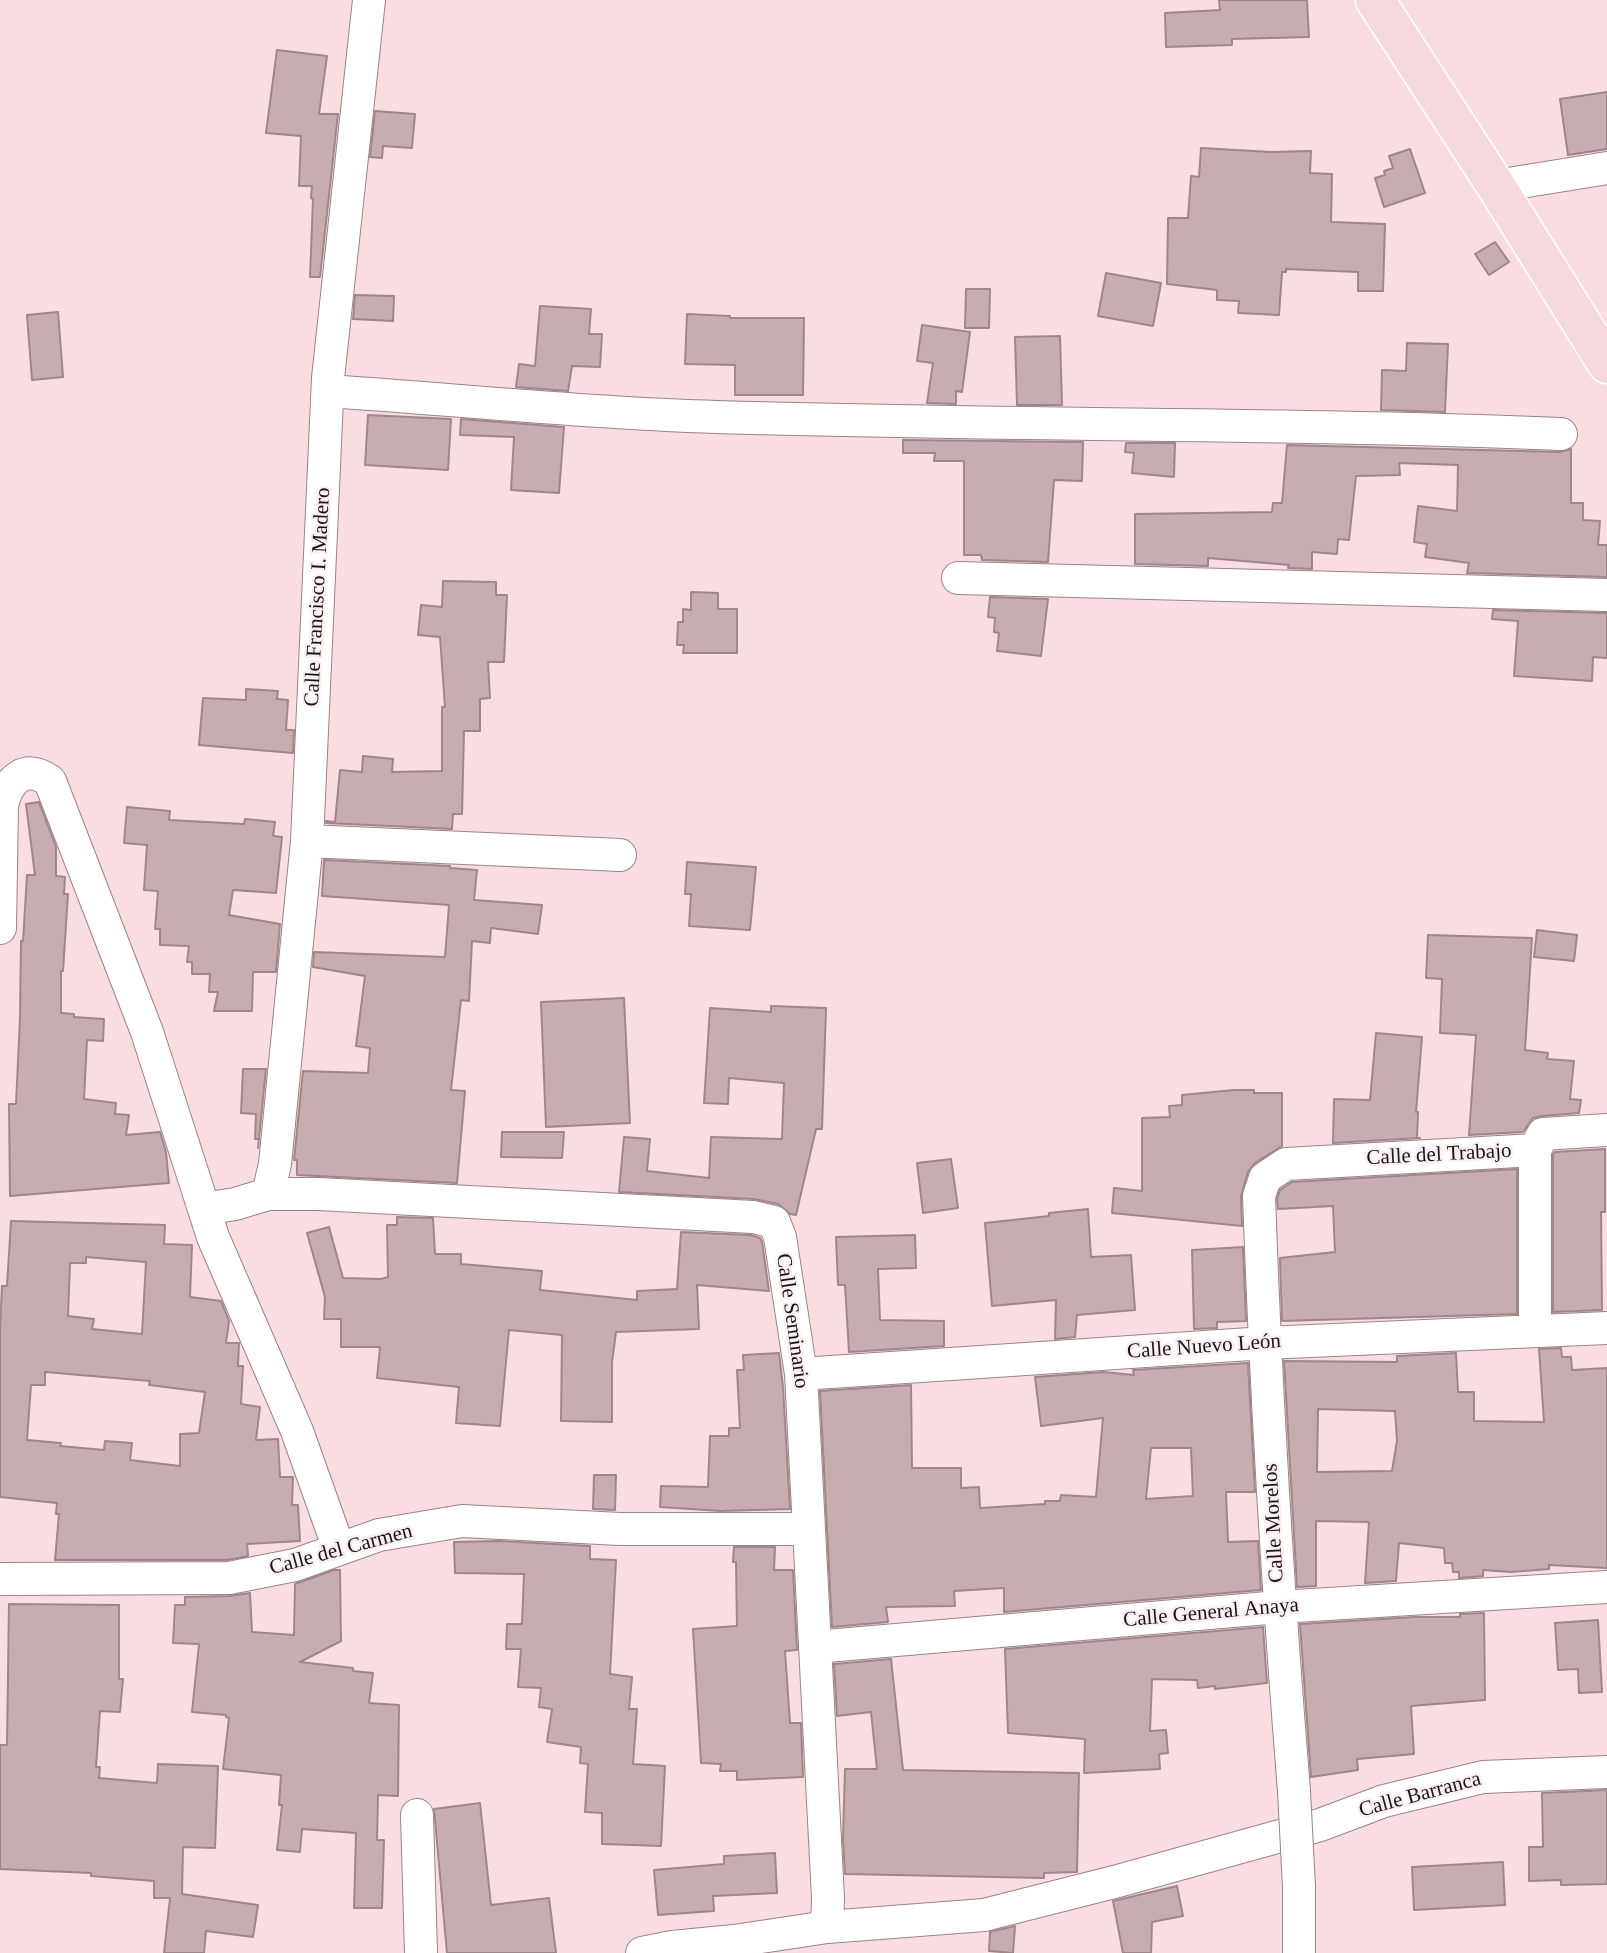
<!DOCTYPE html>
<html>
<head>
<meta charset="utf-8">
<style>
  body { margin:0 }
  canvas { display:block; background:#fadde0 }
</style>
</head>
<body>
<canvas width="1607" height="1953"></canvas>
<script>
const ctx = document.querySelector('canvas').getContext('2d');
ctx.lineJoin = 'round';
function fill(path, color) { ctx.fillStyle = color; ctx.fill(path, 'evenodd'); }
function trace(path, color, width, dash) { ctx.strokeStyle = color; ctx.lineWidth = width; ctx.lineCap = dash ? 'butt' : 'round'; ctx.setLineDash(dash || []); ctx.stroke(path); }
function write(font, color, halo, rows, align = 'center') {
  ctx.font = font + ' Georgia,serif'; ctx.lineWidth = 5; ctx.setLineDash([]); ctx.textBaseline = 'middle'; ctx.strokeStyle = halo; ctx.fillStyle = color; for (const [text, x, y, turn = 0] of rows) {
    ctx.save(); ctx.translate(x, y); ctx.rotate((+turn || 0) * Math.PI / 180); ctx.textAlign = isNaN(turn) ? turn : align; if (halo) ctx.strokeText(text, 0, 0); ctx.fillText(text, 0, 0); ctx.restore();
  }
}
const building = new Path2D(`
  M1219 0H1307L1309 37 1232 39V45L1166 47 1165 13 1220 10Z
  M277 50 327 56 319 114H338L320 277H310L313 199 311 198 312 186H299L301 136 266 133Z
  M1607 92V149L1568 155 1560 99Z
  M375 111 415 114 412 148 383 146 382 158 370 157Z
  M1201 148 1271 152 1311 151 1310 173 1332 174 1331 222 1385 224 1383 291H1358V272L1286 269V272H1282L1279 315 1238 313 1239 301 1217 300V290L1167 284 1168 218H1188L1191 176 1199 177Z
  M1410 149 1425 193 1384 207 1375 178 1385 175 1384 171 1393 168 1389 156Z
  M1495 242 1509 262 1489 275 1475 254Z
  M1106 273 1161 283 1153 326 1098 316Z
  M966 289H990L989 328H965Z
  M355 295 394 296 393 321 353 319Z
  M540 306 591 309 589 334H602L600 367 572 366 568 391 516 387 519 364 535 366Z
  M58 312 63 377 32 380 27 315Z
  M687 314 730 316V318H804L803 395H735V365L685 364Z
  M922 325 970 332 962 392 956 391V404L927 403 933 363 917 361Z
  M1060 336 1062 405H1017L1015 337Z
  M1407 343 1448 344 1445 412 1381 410 1382 370 1406 371Z
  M368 415 451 419 448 470 365 465Z
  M461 419 564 427 559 493 511 490 514 437 460 435Z
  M903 440 1083 442 1082 481 1054 480 1048 562 982 560 981 555H964V461H934L935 453H903Z
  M1126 443H1175L1174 477 1132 473 1134 453 1125 452Z
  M1287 445 1560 452 1571 449V503H1583V520L1600 521 1598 545H1607V577L1467 573 1469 563 1425 557 1427 544 1414 542 1418 506 1457 511 1458 465 1399 463 1400 475 1356 476 1349 540 1338 539 1337 554 1312 552V569L1288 568 1289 565 1208 558V566L1135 564V514L1272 512 1273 503H1282Z
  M443 581 496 582V595H507L504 662H488L490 698 480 699V731H464L462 814H453L452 829 326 823V821L335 822 340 770 362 772 363 756 393 759 392 772 442 771V707H445L440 637 418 635 421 605 442 607Z
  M691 592 718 593V609H737V653H683L684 645H677L678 622H683V609L691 610Z
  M990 597 1048 599 1041 656 997 651 999 633 994 632 995 618 988 617Z
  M1493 610 1607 613V658L1593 657 1592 681 1514 676 1518 621 1492 619Z
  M246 689 278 691 277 699 288 700 286 730H294L293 753 199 745 203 698 246 700Z
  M39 802 56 847V876L65 877 64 894H68L63 971H61V1013L74 1014V1017L104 1019 103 1041 87 1040 84 1099 116 1103 115 1114 129 1115 126 1135 160 1132 166 1152 169 1183 10 1196 9 1104H16L20 1018 21 941H23L27 875H35L26 804Z
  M127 807 170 811 169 820 244 824 245 819 275 822 273 836 282 837 276 893 233 890 229 915 280 924 276 972H253L252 1011H214L218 992H209L210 974H192V962H187L189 946 160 945V929H155L158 891 144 890 147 845 124 843Z
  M324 860 450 866V868L477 870 474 900 542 905 538 934 491 928 490 943 472 941 469 1001 461 1000 451 1090 465 1091 457 1183 297 1175V1160H294L303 1071 368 1073 370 1048 356 1046 365 976 313 967 314 952 445 957 449 905 322 896Z
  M687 862 756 867 750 930 689 926 691 894H685Z
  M1537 930 1577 935 1574 961 1534 957Z
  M1428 935 1532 938 1525 1050 1548 1053 1547 1059 1574 1061 1570 1099 1581 1100 1579 1113 1542 1116 1533 1118 1523 1132 1469 1135 1476 1035 1440 1033 1442 979 1426 978Z
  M624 998 630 1123 546 1127 541 1002Z
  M771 1006 826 1008 822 1129H816L796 1215 790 1214 778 1204 754 1199 619 1192 624 1137 650 1139 647 1171 709 1178 711 1137 782 1139 784 1083 729 1078 728 1104 704 1103 710 1008 771 1012Z
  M1376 1033 1422 1037 1416 1112H1418L1417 1138H1420L1333 1143 1334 1099 1370 1100Z
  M243 1069H266L258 1148 259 1139H255L256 1114 241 1113Z
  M1234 1090H1254V1093H1282V1146L1255 1163 1248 1172 1241 1196 1242 1226 1112 1213 1114 1188 1142 1191V1118L1170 1117 1169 1106 1182 1105V1095Z
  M502 1132H564L562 1158 501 1157Z
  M1605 1149V1212H1601L1602 1310 1553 1312V1154L1555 1152Z
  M951 1159 958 1208 923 1213 917 1163Z
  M1517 1169V1314L1282 1321 1280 1258 1335 1252 1333 1206 1278 1209 1277 1199 1280 1190 1292 1182Z
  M1088 1209 1091 1257 1131 1255 1135 1310 1077 1315 1075 1337 1055 1339 1056 1300 992 1306 985 1223 1049 1216V1213Z
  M397 1217 433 1218 435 1254H461V1264L542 1271 540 1290 637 1300V1291L677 1289 681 1232 750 1235 760 1238 762 1242 769 1291 697 1285 699 1329 616 1332 612 1362V1422L561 1421 562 1335 509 1330 500 1426 456 1423 459 1387 377 1378 380 1347H341V1319H324L325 1297 307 1233 329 1227 343 1278 381 1279 388 1277 387 1225H397Z
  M11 1221 165 1225 164 1244 192 1245 190 1297 221 1301 229 1321 226 1343H239L238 1366H243L241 1404 260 1407 256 1440 278 1439 280 1477H293L292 1505H298L300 1541 247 1544 248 1556 227 1560H55L59 1514H56L57 1503 0 1497V1331L2 1286H7ZM86 1257 146 1262 142 1334 92 1329 94 1319 68 1316 70 1263H86ZM45 1372 150 1381 149 1385 205 1392 199 1433 180 1434V1466L130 1460 132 1443 105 1441 104 1450 60 1446 61 1443 27 1440 31 1385H45Z
  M915 1235 916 1268 878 1269 880 1320 944 1321V1346L849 1352 845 1285H838L836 1237Z
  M1243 1247 1246 1321 1217 1322V1328L1194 1329 1192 1250Z
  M1561 1348 1562 1357H1571L1572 1370 1607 1368V1568L1549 1565V1569L1511 1572 1483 1570V1576L1459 1578V1572H1453L1452 1563H1445L1444 1548 1399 1543 1396 1581 1365 1583 1369 1522 1316 1521V1586L1297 1587 1284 1361 1397 1362V1356L1456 1353 1458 1392H1474V1421L1544 1422 1539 1349ZM1318 1409 1395 1411 1397 1441 1392 1471 1317 1472Z
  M779 1353 783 1387 790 1509 721 1511 660 1507 661 1486 708 1487 710 1436H729V1428H740L737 1370H744L743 1355Z
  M1248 1363 1255 1492H1226L1228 1542 1258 1541 1261 1590 1004 1612V1588L954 1591 955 1606 886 1607 888 1622 832 1627 820 1391 911 1385 912 1468H961V1488L979 1487 980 1508 1045 1504V1501H1060L1061 1495 1096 1497 1103 1418 1041 1426 1035 1377 1103 1372 1134 1375 1133 1370ZM1151 1448H1191L1193 1496 1146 1499Z
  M594 1475H616L615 1510 593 1509Z
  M499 1541 590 1546V1559L616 1560 610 1674 632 1677 629 1709H637L633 1764 665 1766 661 1846 602 1844V1813L585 1812 588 1764 580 1763 581 1747 547 1742 552 1709 539 1707 541 1688 518 1687 521 1649H506L507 1624H522L524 1574 455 1573 454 1542Z
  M734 1547H775L774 1570H793L797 1650 785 1651 790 1723H801L803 1777 737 1780V1771H720L721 1764 701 1763 693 1629 737 1626 736 1562H733Z
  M334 1570H340L341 1641 300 1662 353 1668V1671L373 1673 369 1703 399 1705 398 1796 378 1795 377 1840H384L382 1908H354L356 1833 302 1829 300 1852 277 1850 282 1805H279L281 1775 223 1769 229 1718 226 1717V1715L192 1712 199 1644 173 1643 175 1605H185V1597L229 1596 250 1593 252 1632 294 1635 295 1584Z
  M9 1604 119 1605V1679H123L120 1712 100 1711 96 1767H100L99 1778 157 1783 158 1764 218 1766 215 1848 183 1847 182 1894 258 1905 253 1937 206 1931 204 1953H164L170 1898H154V1881L91 1876V1873L0 1869V1745H7Z
  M1484 1613 1485 1700 1411 1706 1414 1754 1357 1759 1358 1770 1311 1777 1300 1624 1415 1617H1460V1614Z
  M1598 1620 1602 1692 1579 1693 1578 1669 1558 1670 1555 1623Z
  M1263 1627 1267 1683 1215 1689V1686L1198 1688 1197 1680 1152 1679 1150 1731 1166 1730 1168 1753 1159 1754 1160 1769 1084 1773 1085 1739 1008 1733 1005 1649Z
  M891 1659 903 1770 1079 1773 1077 1872 1044 1873V1878L845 1874 843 1839 845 1769H877L871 1712 837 1716 834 1664Z
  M1607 1790V1884L1561 1885V1880L1529 1881V1847H1543L1542 1793Z
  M480 1803 491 1905 549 1898 556 1953H447L434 1809Z
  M775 1853 777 1893 713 1896 714 1911 658 1915 654 1870 724 1864V1856Z
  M1503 1862 1505 1905 1414 1910 1412 1867Z
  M1177 1886 1183 1916 1152 1922 1151 1953H1123L1113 1901Z
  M1015 1926 1013 1953 989 1951 990 1932Z`);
const street = new Path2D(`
  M1496 186 1607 168
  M328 391C447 399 567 411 687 416 978 426 1270 422 1561 434
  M958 578 1607 595
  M307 841 620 855
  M0 928 2 805C9 778 25 764 50 781L147 1032 213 1237 297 1431 339 1549
  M268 1194 275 1164 307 841 328 378 369 0
  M204 1209 235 1204 268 1194H318L753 1217 774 1222 780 1237 801 1374 828 1898 827 1927
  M1535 1331V1150L1543 1134 1607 1130
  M801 1374 1265 1343 1607 1328
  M0 1579 229 1578 295 1565 379 1535 462 1521 620 1529H809
  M815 1647 1279 1607 1607 1587
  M1294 1791C1278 1593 1266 1395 1259 1196L1265 1178 1286 1164 1535 1150
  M417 1815 421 1953
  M1299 1887V1953
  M642 1953 672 1947 734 1941 827 1927 984 1915 1118 1881 1320 1825 1384 1801 1483 1777 1607 1772`);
const primary = new Path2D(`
  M1375 0 1496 186 1607 364`);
const streetBridge = new Path2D(`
  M1294 1791 1299 1887`);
const streetNames = [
  ["Calle Francisco I. Madero",318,597,-87],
  ["Calle del Trabajo",1439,1155,-3],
  ["Calle Seminario",792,1321,82],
  ["Calle Nuevo León",1204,1347,-4],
  ["Calle Morelos",1274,1523,-93],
  ["Calle del Carmen",341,1550,-15],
  ["Calle General Anaya",1211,1613,-5],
  ["Calle Barranca",1420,1795,-15]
];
fill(building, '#c8adb0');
trace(building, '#9f8688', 2);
trace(street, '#9c8385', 34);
trace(primary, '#fff', 41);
trace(street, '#fff', 32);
trace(primary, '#f6d9dc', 38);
trace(streetBridge, '#9c8385', 34, []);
trace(streetBridge, '#fff', 32);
write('21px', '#1d1415', '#fbeff0', streetNames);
</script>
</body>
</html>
